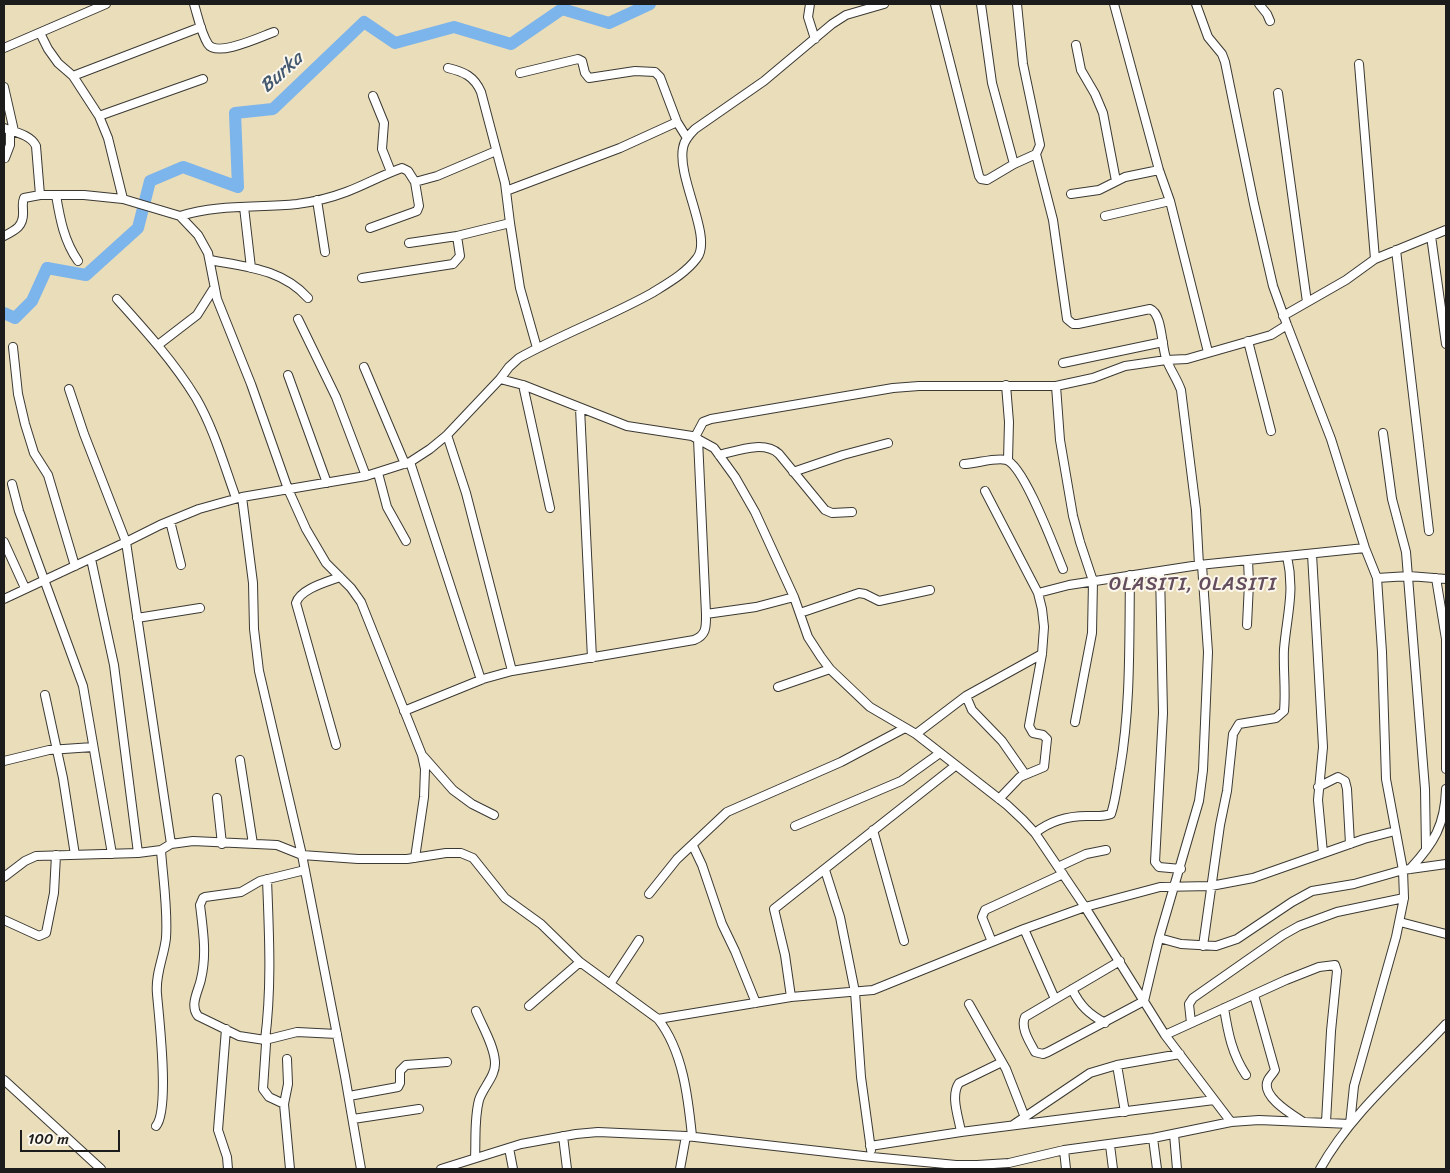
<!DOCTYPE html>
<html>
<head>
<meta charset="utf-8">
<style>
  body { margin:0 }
  #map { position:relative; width:1450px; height:1173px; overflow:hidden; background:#eaddb9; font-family:Sriracha,sans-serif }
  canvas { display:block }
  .frame { position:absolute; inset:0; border:5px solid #1c1c1c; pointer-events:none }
  .scale { position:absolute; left:20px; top:1130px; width:100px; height:22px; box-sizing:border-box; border:2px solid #1c1c1c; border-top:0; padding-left:6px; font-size:15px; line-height:18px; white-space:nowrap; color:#1c1c1c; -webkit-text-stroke:4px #fbf7ec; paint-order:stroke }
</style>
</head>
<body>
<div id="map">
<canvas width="1450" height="1173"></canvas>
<div class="frame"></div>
<div class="scale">100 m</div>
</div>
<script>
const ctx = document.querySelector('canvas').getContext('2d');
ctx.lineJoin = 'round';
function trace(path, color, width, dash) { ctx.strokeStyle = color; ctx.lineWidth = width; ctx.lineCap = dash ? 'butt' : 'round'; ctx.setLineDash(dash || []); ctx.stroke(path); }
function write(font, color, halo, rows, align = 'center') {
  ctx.font = font + ' Sriracha,sans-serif'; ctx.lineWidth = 4; ctx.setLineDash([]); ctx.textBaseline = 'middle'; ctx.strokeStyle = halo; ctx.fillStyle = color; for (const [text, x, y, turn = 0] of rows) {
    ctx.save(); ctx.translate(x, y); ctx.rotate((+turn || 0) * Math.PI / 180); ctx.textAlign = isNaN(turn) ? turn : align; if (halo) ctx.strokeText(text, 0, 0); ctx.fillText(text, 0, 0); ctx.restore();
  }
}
const river = new Path2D(`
  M4 313 15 318 32 301 47 268 86 275 138 228 150 181 183 167 238 187 235 113 273 109 364 22 395 43 454 27 511 44 562 9 609 23 650 4`);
const minor = new Path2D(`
  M194 4C198 17 201 33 208 44 217 58 262 36 274 32
  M810 4 808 17 815 39
  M935 4 979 176 981 179 987 180 1014 164 1036 154 1040 145 1023 64 1017 4
  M981 4 992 83 1014 164
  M1114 4 1159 170 1170 201 1208 352
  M1259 4 1267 14 1270 21
  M40 33 48 49 58 63 73 76 99 116 108 138 123 199
  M1076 45 1081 70 1095 94 1103 113 1116 181
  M4 48 106 4
  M1359 64 1375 259
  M520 73 578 59 582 61 585 73 589 78 635 71 655 72 660 77 677 122 687 138
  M73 76 201 27
  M4 87 14 131
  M1278 93 1307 302
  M373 96 384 123 382 149 391 172
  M99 116 203 79
  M4 128C15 132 31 135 36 146L40 195
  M1036 154 1053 220 1067 319 1073 324H1078L1150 309C1163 314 1161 348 1167 361 1171 371 1177 379 1181 390L1196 510 1199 565
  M5 158 10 145V130
  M506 191 620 148 677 122
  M1071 194 1099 190 1125 177 1159 170
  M56 195C60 219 64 241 78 261
  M317 200 325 252
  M244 207 251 268
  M180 216C218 204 258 208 297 204 313 202 330 198 346 192 365 185 382 175 402 168L408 171 415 182 437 176 496 151
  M1105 216 1170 201
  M510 223 520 288 537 348
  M370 228 417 211 419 206 415 182
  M4 236C16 230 24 226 23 211 23 206 22 203 24 198L40 195H84L123 199 180 216 198 235 208 253 217 299 251 384 288 489 306 529 326 563 351 588 361 602 422 755 425 769 424 797 415 858
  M1431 236 1446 344
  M409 243 457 236
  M1396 250 1429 531
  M210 260C247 267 282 269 308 298
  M362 278 453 264 460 256 457 236 510 223 505 183 481 92C474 76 464 72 448 68
  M117 299C145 330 174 362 196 398 214 429 224 465 236 498
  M1283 316 1346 280 1375 259 1446 230
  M298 319 336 397 366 476
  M1248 341 1271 431
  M158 345 197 315 214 288
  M13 347 18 394 25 424 34 453 48 475 75 566
  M1063 363 1163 342
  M364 367 405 464
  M288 375 327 483
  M500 379 523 385 627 426 692 436 714 448 735 477 755 512 794 597 808 637 821 657 830 669 870 707 916 734 1007 805 1023 820 1035 833 1085 907 1165 1035 1231 1122
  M523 385 550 508
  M1006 385 1009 422 1008 460
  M1056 386 1060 440 1073 516 1080 542 1093 581 1092 633 1075 722
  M69 389 84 434 126 542 171 844
  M580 408 592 658
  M1383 433 1392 499 1406 552 1425 789 1426 849
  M447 435 466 493 512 671
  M695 437 703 422 711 419 893 388 919 386H1056L1093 378 1125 366 1139 364 1166 360 1187 359 1271 335 1287 325
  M719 455C737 451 764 440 779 454L825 510 832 513 852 512
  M410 462 481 680
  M964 464C975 464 996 457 1006 460 1024 465 1055 550 1063 569
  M793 472 843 455 888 443
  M378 473 387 507 406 541
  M12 484 19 511 83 686 112 854
  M985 491 1038 593 1042 609 1044 627 1042 654 1029 726 1033 733 1043 735 1047 739 1044 767 1020 777 999 799
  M242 497 253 583 254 629 259 671 302 855 345 1076 361 1169
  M170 521 181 565
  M4 542 25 588
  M1312 554 1323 747 1318 800 1323 853
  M1160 572 1163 713 1155 862 1159 867 1181 869
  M1377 578 1409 576 1446 579
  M1436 578 1446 639V769
  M1038 593 1069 585 1199 565 1365 548
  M4 599 126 542 160 525 199 509 242 497 366 476 410 462 430 449 447 435 500 379 509 367 519 358C562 334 609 317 652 293 668 283 686 273 697 258 713 238 677 178 683 148 684 140 690 134 695 129L764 81 832 24 846 15 884 4
  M800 613 859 593 865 594 879 601 930 590
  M706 614 756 607 794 597
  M137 618 200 608
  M1247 625 1249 583 1248 560
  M778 687 830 669
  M45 695 63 778 75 855
  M966 696 972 710 1002 741 1025 774
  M404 711 483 679 512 671 694 640C707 635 706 626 706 614L698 439
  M916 734 966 696 1042 654
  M336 745 296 603C300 589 327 582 340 577
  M423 756 453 790 472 804 494 815
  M240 760 253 844
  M4 761 49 750 93 747
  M1318 787 1338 777 1345 781 1347 789 1350 844
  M217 798 222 844
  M795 826 901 781 940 753
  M873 830 904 941
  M1035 833C1050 821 1067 816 1087 816 1095 816 1103 817 1111 814 1116 799 1117 784 1120 769 1131 705 1129 640 1130 575
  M693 846 702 865 722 924 735 951 756 1003
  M138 853 161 850 171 844 193 841 277 845 302 855 358 859H407L446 853H461L473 858 505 898 541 924 580 962 658 1019C683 1051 688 1097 692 1136
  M1058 867 1086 854 1106 850
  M1410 869C1434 843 1445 825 1446 789
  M825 870 840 917 855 992 861 1077 871 1150
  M4 877 25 861 36 856 138 853 114 665 91 559
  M267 879C269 933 272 986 265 1040L297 1032 337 1034
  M649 894 677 859 727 812 841 762 905 728
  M4 920 39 936 46 933 54 893 56 855
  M1400 922 1446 934
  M1024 929 1055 999
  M1159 938 1181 944 1216 946 1237 939 1292 902 1312 891 1354 884 1403 870 1446 864
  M992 942 982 917 985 910 1063 874
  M1203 946 1220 825 1227 791 1233 734 1239 724 1276 718 1284 711C1286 690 1283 669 1284 649 1287 614 1295 592 1287 556
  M1120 961 1025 1017C1020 1028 1030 1042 1035 1052L1043 1054 1048 1052 1144 1001 1159 938 1199 801 1203 770 1208 652 1202 565
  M610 984 639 940
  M1072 989C1080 1006 1089 1014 1105 1023
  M1254 995 1275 1070C1273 1074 1270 1076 1268 1080 1260 1096 1291 1114 1302 1121
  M791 997 785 955 774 909 955 766
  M969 1004 1006 1069 1024 1115
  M529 1006 580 962
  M1224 1008C1228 1033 1232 1054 1246 1075
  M658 1019 791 997 873 990 1024 929 1085 907 1160 887 1211 886 1253 878 1364 839 1395 831
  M1191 1023 1189 1004 1193 998 1283 935 1299 926 1337 912 1404 898
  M226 1029 218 1130 227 1157 228 1169
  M1165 1035 1286 980 1319 967 1335 965 1337 971 1331 1031 1326 1122
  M287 1059 288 1084 284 1104 290 1169
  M1117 1065 1125 1112
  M4 1080 101 1169
  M349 1096 398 1087 400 1083V1071L406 1065 447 1062
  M284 1104 269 1097 263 1089 266 1044 265 1040 239 1036 198 1016C189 1005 199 990 201 979 207 954 203 930 200 905L203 898 205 897 241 892 260 881 305 870
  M353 1119 419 1109
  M1013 1125 1090 1073 1117 1065 1180 1054
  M156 1126C170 1109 159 1018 157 994 155 974 164 957 166 938 168 909 163 879 161 850
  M961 1132C959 1118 950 1096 959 1083L1002 1062
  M1174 1134 1177 1169
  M563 1136 567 1169
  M1153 1138 1157 1169
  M1110 1145 1113 1169
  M870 1146 961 1132 1214 1100
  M509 1148 513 1169
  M1064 1150 1066 1169
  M475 1158C476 1139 474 1119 479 1100 483 1087 496 1076 495 1062 494 1045 482 1026 476 1011
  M441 1169 521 1144 576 1134 598 1132 686 1136 872 1157 956 1165H977L1009 1163 1064 1150 1153 1138 1231 1122 1259 1120 1350 1124 1354 1086 1396 937 1404 898 1403 870 1386 779 1382 652 1377 578 1365 548 1331 439 1287 325 1273 286 1254 204 1225 62 1222 54 1208 37 1196 4
  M680 1169 686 1136
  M1320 1169C1351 1113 1403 1070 1446 1024`);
const waterNames = [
  ["Burka",282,73,-42]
];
const neighbourhoodNames = [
  ["OLASITI, OLASITI",1193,585]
];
trace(river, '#7cb4ec', 12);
trace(minor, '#3b3934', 10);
trace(minor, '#fff', 8);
write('italic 19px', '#42596f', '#fbf7ec', waterNames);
ctx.letterSpacing = '1px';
write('19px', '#644e5d', '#fbf7ec', neighbourhoodNames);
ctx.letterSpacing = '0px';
</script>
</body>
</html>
